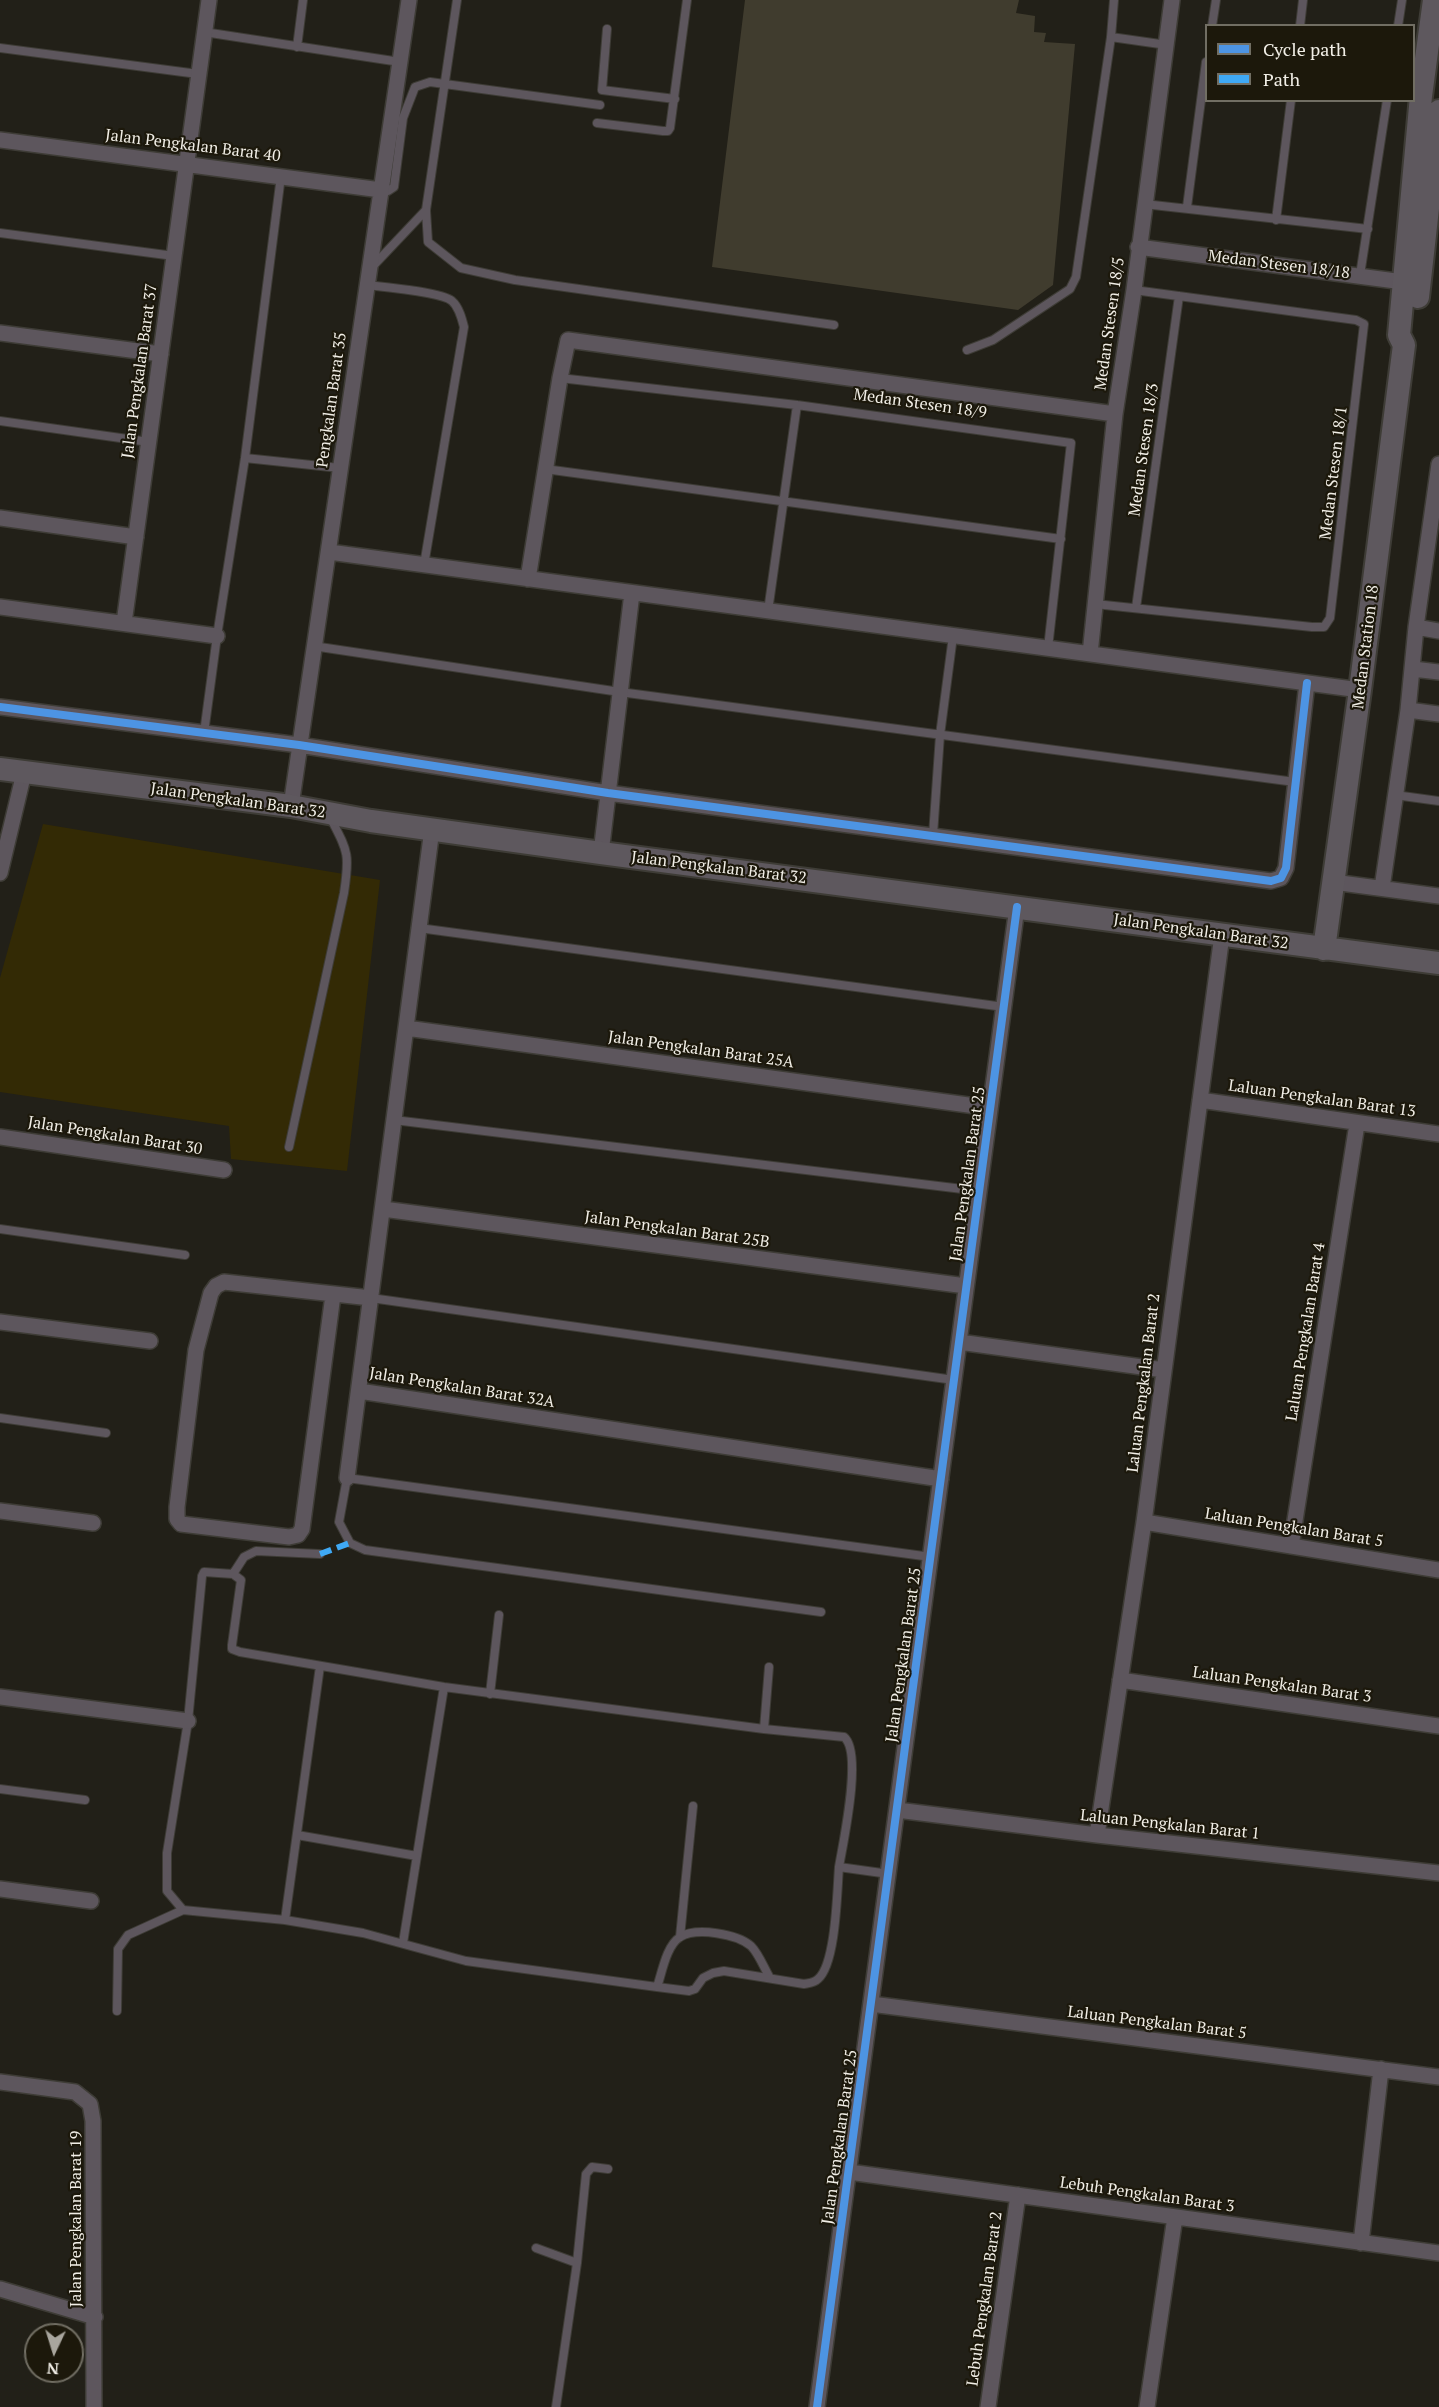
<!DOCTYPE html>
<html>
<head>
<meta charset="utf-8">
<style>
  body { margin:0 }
  #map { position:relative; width:1439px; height:2407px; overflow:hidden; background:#222018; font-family:"PT Serif",serif }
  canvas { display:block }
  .legend { position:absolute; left:1205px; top:24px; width:210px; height:78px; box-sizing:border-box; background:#1c180b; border:2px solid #716e63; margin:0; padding:8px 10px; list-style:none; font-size:18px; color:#f1eee6 }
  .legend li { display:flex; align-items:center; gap:12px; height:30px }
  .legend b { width:30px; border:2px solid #716e63 }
  .north { position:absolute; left:24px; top:2323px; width:60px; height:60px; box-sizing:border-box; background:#1c180b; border:2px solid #716e63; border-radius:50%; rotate:184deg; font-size:16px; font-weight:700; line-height:24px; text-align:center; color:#f1eee6 }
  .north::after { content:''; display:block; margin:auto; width:21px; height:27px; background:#a9a69e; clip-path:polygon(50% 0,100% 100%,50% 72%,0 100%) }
</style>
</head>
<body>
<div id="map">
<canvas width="1439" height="2407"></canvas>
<ul class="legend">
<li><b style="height:8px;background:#4d94e3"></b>Cycle path</li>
<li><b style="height:8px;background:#3fa9f5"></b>Path</li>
</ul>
<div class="north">N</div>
</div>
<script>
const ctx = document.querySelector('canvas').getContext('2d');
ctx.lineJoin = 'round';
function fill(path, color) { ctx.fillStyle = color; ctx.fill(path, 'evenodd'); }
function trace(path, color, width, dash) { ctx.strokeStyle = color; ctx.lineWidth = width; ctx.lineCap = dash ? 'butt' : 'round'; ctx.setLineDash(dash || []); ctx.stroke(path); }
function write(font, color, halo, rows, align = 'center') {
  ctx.font = font + ' "PT Serif",serif'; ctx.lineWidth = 4.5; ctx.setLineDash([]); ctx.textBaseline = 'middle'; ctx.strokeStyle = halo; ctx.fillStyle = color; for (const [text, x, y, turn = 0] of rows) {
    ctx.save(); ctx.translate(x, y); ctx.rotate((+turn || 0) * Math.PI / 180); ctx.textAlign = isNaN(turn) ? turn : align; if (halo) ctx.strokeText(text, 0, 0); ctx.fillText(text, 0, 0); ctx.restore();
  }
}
const green = new Path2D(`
  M43 824 380 880 347 1171 231 1159 229 1126 0 1092V978Z`);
const building = new Path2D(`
  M745 0H1019L1016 13 1035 16 1034 32 1046 33 1044 42 1075 44 1053 285 1018 310 712 267Z`);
const lane = new Path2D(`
  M457 0 426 210 428 242 461 268 515 280 834 325
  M1212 26 1216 0
  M1300 26 1303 0
  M1398 26 1402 0
  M607 29 602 90 675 99
  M204 32 400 62
  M1111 37 1167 45
  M297 47 303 0
  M0 48 198 74
  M597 123 663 131H668L670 128 687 0
  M381 190 388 191 394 187 403 118 415 87 430 82 600 105
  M1144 204 1368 229
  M1187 207 1206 62
  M1276 220 1291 100
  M0 233 174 256
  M373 266 426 210
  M1360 275 1387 100
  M367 285C384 287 442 292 452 301 459 307 462 319 464 327L424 565
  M967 350 993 340 1070 289 1076 277 1111 37 1114 0
  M560 378 797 405 1071 443 1048 648
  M0 421 149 442
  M245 458 340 468
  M545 469 1061 539
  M1095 604 1312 627H1324L1330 618 1364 324 1356 320 1134 290
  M1136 608 1179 296
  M768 611 797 405
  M313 646 620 692 1295 782
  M204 733 217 636 245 458 281 176
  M1395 795 1439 801
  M933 835 940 735 953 636
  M419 928 1004 1007
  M394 1120 979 1191
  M289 1147 344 893C350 853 348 852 330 817
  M0 1229 185 1255
  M371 1298 954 1380
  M0 1418 106 1433
  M233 1574 244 1557 256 1551 320 1554
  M821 1612 365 1550 350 1543 339 1522 347 1478 931 1557
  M490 1694 499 1615
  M764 1729 769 1667
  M0 1789 85 1800
  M297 1835 417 1856
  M839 1867C837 1892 836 1964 818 1979 814 1983 809 1983 804 1984L724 1971 713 1973 703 1978 695 1989 689 1991 657 1987 466 1961 363 1933 285 1920 183 1910 167 1891V1853L188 1721 202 1576 204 1572 233 1574 241 1580 232 1645V1649L240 1652 444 1687 764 1729 844 1737C863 1752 843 1843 839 1867L889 1874
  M285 1920 320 1666
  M680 1937 693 1806
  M403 1943 444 1687
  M657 1987C662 1973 666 1946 680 1937 697 1927 737 1934 751 1946 759 1954 764 1968 770 1978
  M117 2011 118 1949 128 1935 183 1910
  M536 2248 577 2263
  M556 2407 577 2263 586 2174 592 2167 608 2169`);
const street = new Path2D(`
  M0 140 381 190
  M1138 247 1411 283
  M0 333 161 354
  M0 518 136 537
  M329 552 1360 690
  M528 579 560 378 568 340 1115 414
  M0 607 217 636
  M124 623 209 0
  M1416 627 1439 631
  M1090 654 1115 414 1134 290 1172 0
  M1413 669 1439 672
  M0 707 299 745 608 793 1271 881 1281 878 1286 868 1307 683
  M1408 710 1439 714
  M291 806 409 0
  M601 853 632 593
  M0 873 24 773
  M1333 882 1439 896
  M1382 888 1408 710 1416 627 1439 464
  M406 1028 990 1108
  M1200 1100 1439 1134
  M0 1137 224 1170
  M383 1209 966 1286
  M333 1295 302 1529 298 1535 289 1537 181 1524 177 1519V1507L196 1350 211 1293 216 1286 224 1282 371 1298
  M0 1322 150 1341
  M959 1342 1164 1370
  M359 1391 941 1479
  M347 1478 432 829
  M0 1511 93 1523
  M1144 1522 1439 1570
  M1291 1546 1357 1124
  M1120 1680 1439 1726
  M0 1697 188 1721
  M897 1810 1097 1835 1439 1873
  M1097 1835 1144 1522 1222 935
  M0 1889 91 1901
  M871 2004 1439 2077
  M0 2082 75 2092 90 2104 93 2121 94 2407
  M849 2172 1439 2253
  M1361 2243 1381 2069
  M0 2289 95 2317
  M817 2407 1017 907
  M988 2407 1018 2195
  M1147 2407 1175 2217`);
const secondary = new Path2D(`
  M1418 297 1439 111
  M0 769 291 806 371 821 601 853 1439 963
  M1324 949 1360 690 1404 345 1399 335 1421 96 1434 0`);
const quiet = new Path2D(`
  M320 1554 350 1543`);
const cycleway = new Path2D(`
  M0 707 299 745 608 793 1271 881 1281 878 1286 868 1307 683
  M817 2407 1017 907`);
const streetNames = [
  ["Jalan Pengkalan Barat 40",193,146,7],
  ["Medan Stesen 18/18",1279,265,7],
  ["Medan Stesen 18/5",1110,324,-82],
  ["Jalan Pengkalan Barat 37",140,371,-82],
  ["Pengkalan Barat 35",332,400,-82],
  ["Medan Stesen 18/9",920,404,8],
  ["Medan Stesen 18/3",1144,450,-82],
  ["Medan Stesen 18/1",1334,473,-83],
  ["Medan Station 18",1366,647,-83],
  ["Jalan Pengkalan Barat 32",238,801,8],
  ["Jalan Pengkalan Barat 32",719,868,7],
  ["Jalan Pengkalan Barat 32",1201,932,8],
  ["Jalan Pengkalan Barat 25A",701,1050,8],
  ["Laluan Pengkalan Barat 13",1322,1099,8],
  ["Jalan Pengkalan Barat 30",115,1136,9],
  ["Jalan Pengkalan Barat 25",968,1174,-82],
  ["Jalan Pengkalan Barat 25B",677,1230,8],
  ["Laluan Pengkalan Barat 4",1306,1332,-81],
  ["Laluan Pengkalan Barat 2",1144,1383,-83],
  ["Jalan Pengkalan Barat 32A",462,1388,9],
  ["Laluan Pengkalan Barat 5",1294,1528,9],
  ["Jalan Pengkalan Barat 25",904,1655,-82],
  ["Laluan Pengkalan Barat 3",1282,1685,8],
  ["Laluan Pengkalan Barat 1",1170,1825,6],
  ["Laluan Pengkalan Barat 5",1157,2023,7],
  ["Jalan Pengkalan Barat 25",840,2137,-82],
  ["Lebuh Pengkalan Barat 3",1147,2195,8],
  ["Jalan Pengkalan Barat 19",76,2219,-90],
  ["Lebuh Pengkalan Barat 2",985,2299,-82]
];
fill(green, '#332a05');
fill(building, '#403c2e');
trace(lane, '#3e3c36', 10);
trace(street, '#3e3c36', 18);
trace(secondary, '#3e3c36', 26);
trace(lane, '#5d565d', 8);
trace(street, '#5d565d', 15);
trace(secondary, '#5e585e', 22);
trace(quiet, '#3fa9f5', 6, [12, 6]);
trace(cycleway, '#4d94e3', 8);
write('16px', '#f1eee6', '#1c180b', streetNames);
</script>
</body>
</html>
